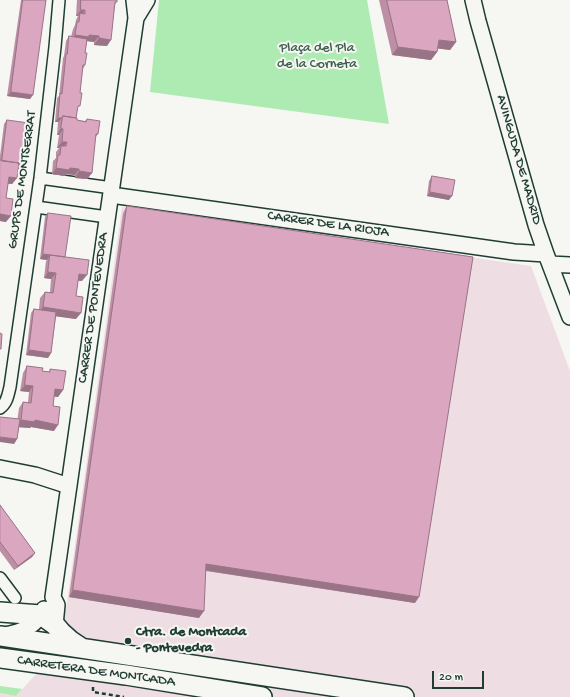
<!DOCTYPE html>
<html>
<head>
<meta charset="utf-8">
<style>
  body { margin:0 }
  #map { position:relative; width:570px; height:697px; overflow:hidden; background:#f6f6f2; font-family:"Gochi Hand",sans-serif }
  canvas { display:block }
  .scale { position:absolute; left:432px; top:671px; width:52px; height:18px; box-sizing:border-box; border:2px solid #1f3d34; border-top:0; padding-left:5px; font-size:12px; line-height:14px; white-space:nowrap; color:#1f3d34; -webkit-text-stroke:3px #f6f6f2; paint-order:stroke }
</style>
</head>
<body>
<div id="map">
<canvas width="570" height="697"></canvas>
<div class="scale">20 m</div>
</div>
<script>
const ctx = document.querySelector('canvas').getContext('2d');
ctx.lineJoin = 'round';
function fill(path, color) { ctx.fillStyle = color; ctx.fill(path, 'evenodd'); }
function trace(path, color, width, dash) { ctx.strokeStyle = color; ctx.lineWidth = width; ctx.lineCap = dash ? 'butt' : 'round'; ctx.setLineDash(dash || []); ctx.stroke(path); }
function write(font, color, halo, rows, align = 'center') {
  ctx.font = font + ' "Gochi Hand",sans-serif'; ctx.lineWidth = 4; ctx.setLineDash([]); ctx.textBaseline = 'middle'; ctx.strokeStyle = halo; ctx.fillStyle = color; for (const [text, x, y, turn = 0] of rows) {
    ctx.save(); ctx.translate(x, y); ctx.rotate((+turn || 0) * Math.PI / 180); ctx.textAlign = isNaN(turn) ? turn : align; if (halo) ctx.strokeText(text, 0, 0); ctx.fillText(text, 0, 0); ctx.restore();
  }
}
const built = new Path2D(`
  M122 207 531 266 570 371V697H0V693L16 696 48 661 66 610Z`);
const green = new Path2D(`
  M159 0H367L389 124 150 92Z
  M0 686 22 689 16 696 0 693Z`);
const path = new Path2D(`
  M93 687V692L124 697`);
const pedestrian = new Path2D(`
  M40 178 112 188
  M36 207 107 217
  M0 408C7 403 8 395 10 387L40 178 55 47 59 0
  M0 578 15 598`);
const minor = new Path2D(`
  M473 0 478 21 536 225 546 254 570 317
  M136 18 147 0
  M111 195 514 252 546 254
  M550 264 570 265
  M0 468 35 475 69 486
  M55 625 57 605 53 597 136 18 134 0
  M5 635C22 632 37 626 44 609`);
const tertiary = new Path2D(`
  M0 612 41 615 55 625 61 632 71 641 80 647
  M0 636 404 697
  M0 658 126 675 262 697`);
const wall = new Path2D(`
  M21 0H46L30 99 7 96Z
  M77 0H117L115 5 107 46 94 45V42L87 41 85 53V65L83 69 76 118 77 120 85 121 87 119 98 134 95 138 92 173 87 179 75 178V175L66 174 65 176 52 174 53 161 56 158V152L59 148H57L59 135H57L58 122H55L57 98 59 96 63 58 64 56 66 41 69 36 71 37 73 29 75 25 76 20 78 16H76Z
  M379 0H447L456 42 450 50 437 48V52L431 60 392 55Z
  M7 120 24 164 21 169H18L17 178 12 184H8L6 198V222L0 221V156L4 124Z
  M432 176 449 200 427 196 429 181Z
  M127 206 415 603 206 571 199 618 69 597 123 213Z
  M48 213 65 257 82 281H78L76 296V319L56 316 51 353 48 358 26 355 31 313 34 309H39L40 298 45 292H50L51 279 44 278 46 261 47 260 40 259 45 217Z
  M27 366 42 371 49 372 50 369 63 390 58 397 54 396 53 406 54 431 31 427 30 428 19 427 17 439 14 444 19 408 23 402H28L29 392 20 391 23 373Z
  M0 505 35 553 32 557 14 570 0 551Z`);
const shadedWall = new Path2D(`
  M81 10H85L81 16 80 13 78 16H76Z
  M75 35H89L99 36 94 42 86 41H71Z
  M99 38 111 40 107 46 94 45Z
  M439 40 456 42 450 50 433 48Z
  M398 47 437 52 431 60 392 55Z
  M11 92 33 95 30 99 7 96Z
  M58 118H62L58 122H55Z
  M61 128 63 129 59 135H57Z
  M62 142H67L62 149 61 146 59 148H57Z
  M2 162 24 164 21 169 0 166Z
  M56 168H70L79 169 75 175 66 174 65 176 52 174Z
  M79 171 92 173 87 179 75 178Z
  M9 177 17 178 12 184 5 183Z
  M430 192 452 196 449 200 427 196Z
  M0 214 11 216 6 222 0 221Z
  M43 254 50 255 47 260 40 259Z
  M48 272 56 273 51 279 44 278Z
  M79 274 87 275 82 281 75 280Z
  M43 307 81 313 76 319 38 314Z
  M29 350 51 353 48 358 26 355Z
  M25 385 33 386 29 392 20 391Z
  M55 389 63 390 58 397 50 396Z
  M21 420H35L58 425 54 431 31 427 30 428 16 427Z
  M0 437 17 439 14 444 0 442Z
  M35 553 32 557 14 570 18 566Z
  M206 564 419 597 415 603 202 570Z
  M73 590 204 611 199 618 69 597Z`);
const building = new Path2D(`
  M23 0H46L33 95 11 92Z
  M81 0H117V2H115L111 40 99 38V36L89 35V37L75 35 77 22H79L80 13 85 14V10H81Z
  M387 0H447L456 42 439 40 437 52 398 47Z
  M69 36 87 39 85 53H87L85 65H83L80 93H82L80 106H78L76 118 63 116 62 118H58L60 93 62 94 66 54H67Z
  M63 116 77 118V120L86 122 87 119 100 121 98 134H96L92 173 79 171V169L70 168 69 170 56 168 58 155H60L61 146H66L67 142H62L63 129 61 128Z
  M7 120 29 123 24 164H19V163L2 161Z
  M0 160 19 163 17 178 9 177 6 198 13 199 11 216 0 214Z
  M432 176 455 180 452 196 430 192Z
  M127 206 473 257 419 597 206 564 204 611 73 590Z
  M48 213 71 216 65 257 43 254Z
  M50 255 89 260 87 275 79 274 76 296 83 297 81 313 43 307 45 292 53 293 56 273 48 272Z
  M34 309 56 312 51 353 29 350Z
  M0 333 2 334 1 349H0Z
  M27 366 43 368 42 371 50 372V369L66 371 63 390 55 389 53 406 60 407 58 425 35 420V422L21 420 23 402 31 403 33 386 25 385Z
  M0 417 20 419 17 439 0 437Z
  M0 505 35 553 18 566 0 542Z`);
const markers = [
  [128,641,4,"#1f3d34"]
];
const parkNames = [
  ["Plaça del Pla",317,49],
  ["de la Corneta",317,65]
];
const streetNames = [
  ["AVINGUDA DE MADRID",518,160,74],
  ["GRUPS DE MONTSERRAT",23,180,-82],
  ["CARRER DE LA RIOJA",328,225,8],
  ["CARRER DE PONTEVEDRA",94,308,-82],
  ["CARRETERA DE MONTCADA",96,672,8]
];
const poiNames = [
  ["Ctra. de Montcada",136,633],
  ["- Pontevedra",136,649]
];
fill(built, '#eedee3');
fill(green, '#adebb2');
trace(pedestrian, '#1f3d34', 14);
trace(minor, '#1f3d34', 18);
trace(tertiary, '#1f3d34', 22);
trace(path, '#1f3d34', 2.5, [4, 3]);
trace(pedestrian, '#f6f6f2', 11);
trace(minor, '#f6f6f2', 15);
trace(tertiary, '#f6f6f2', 19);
fill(wall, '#bc8fa5');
fill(shadedWall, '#997486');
fill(building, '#dba6c0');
trace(building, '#997486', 1);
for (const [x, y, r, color] of markers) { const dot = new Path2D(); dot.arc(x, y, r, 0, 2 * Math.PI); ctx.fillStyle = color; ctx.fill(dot); trace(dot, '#f6f6f2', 1.5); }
write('14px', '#3b604d', '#f6f6f2', parkNames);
write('14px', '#1f3d34', '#f6f6f2', streetNames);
write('bold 14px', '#1f3d34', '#f6f6f2', poiNames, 'left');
</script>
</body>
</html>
